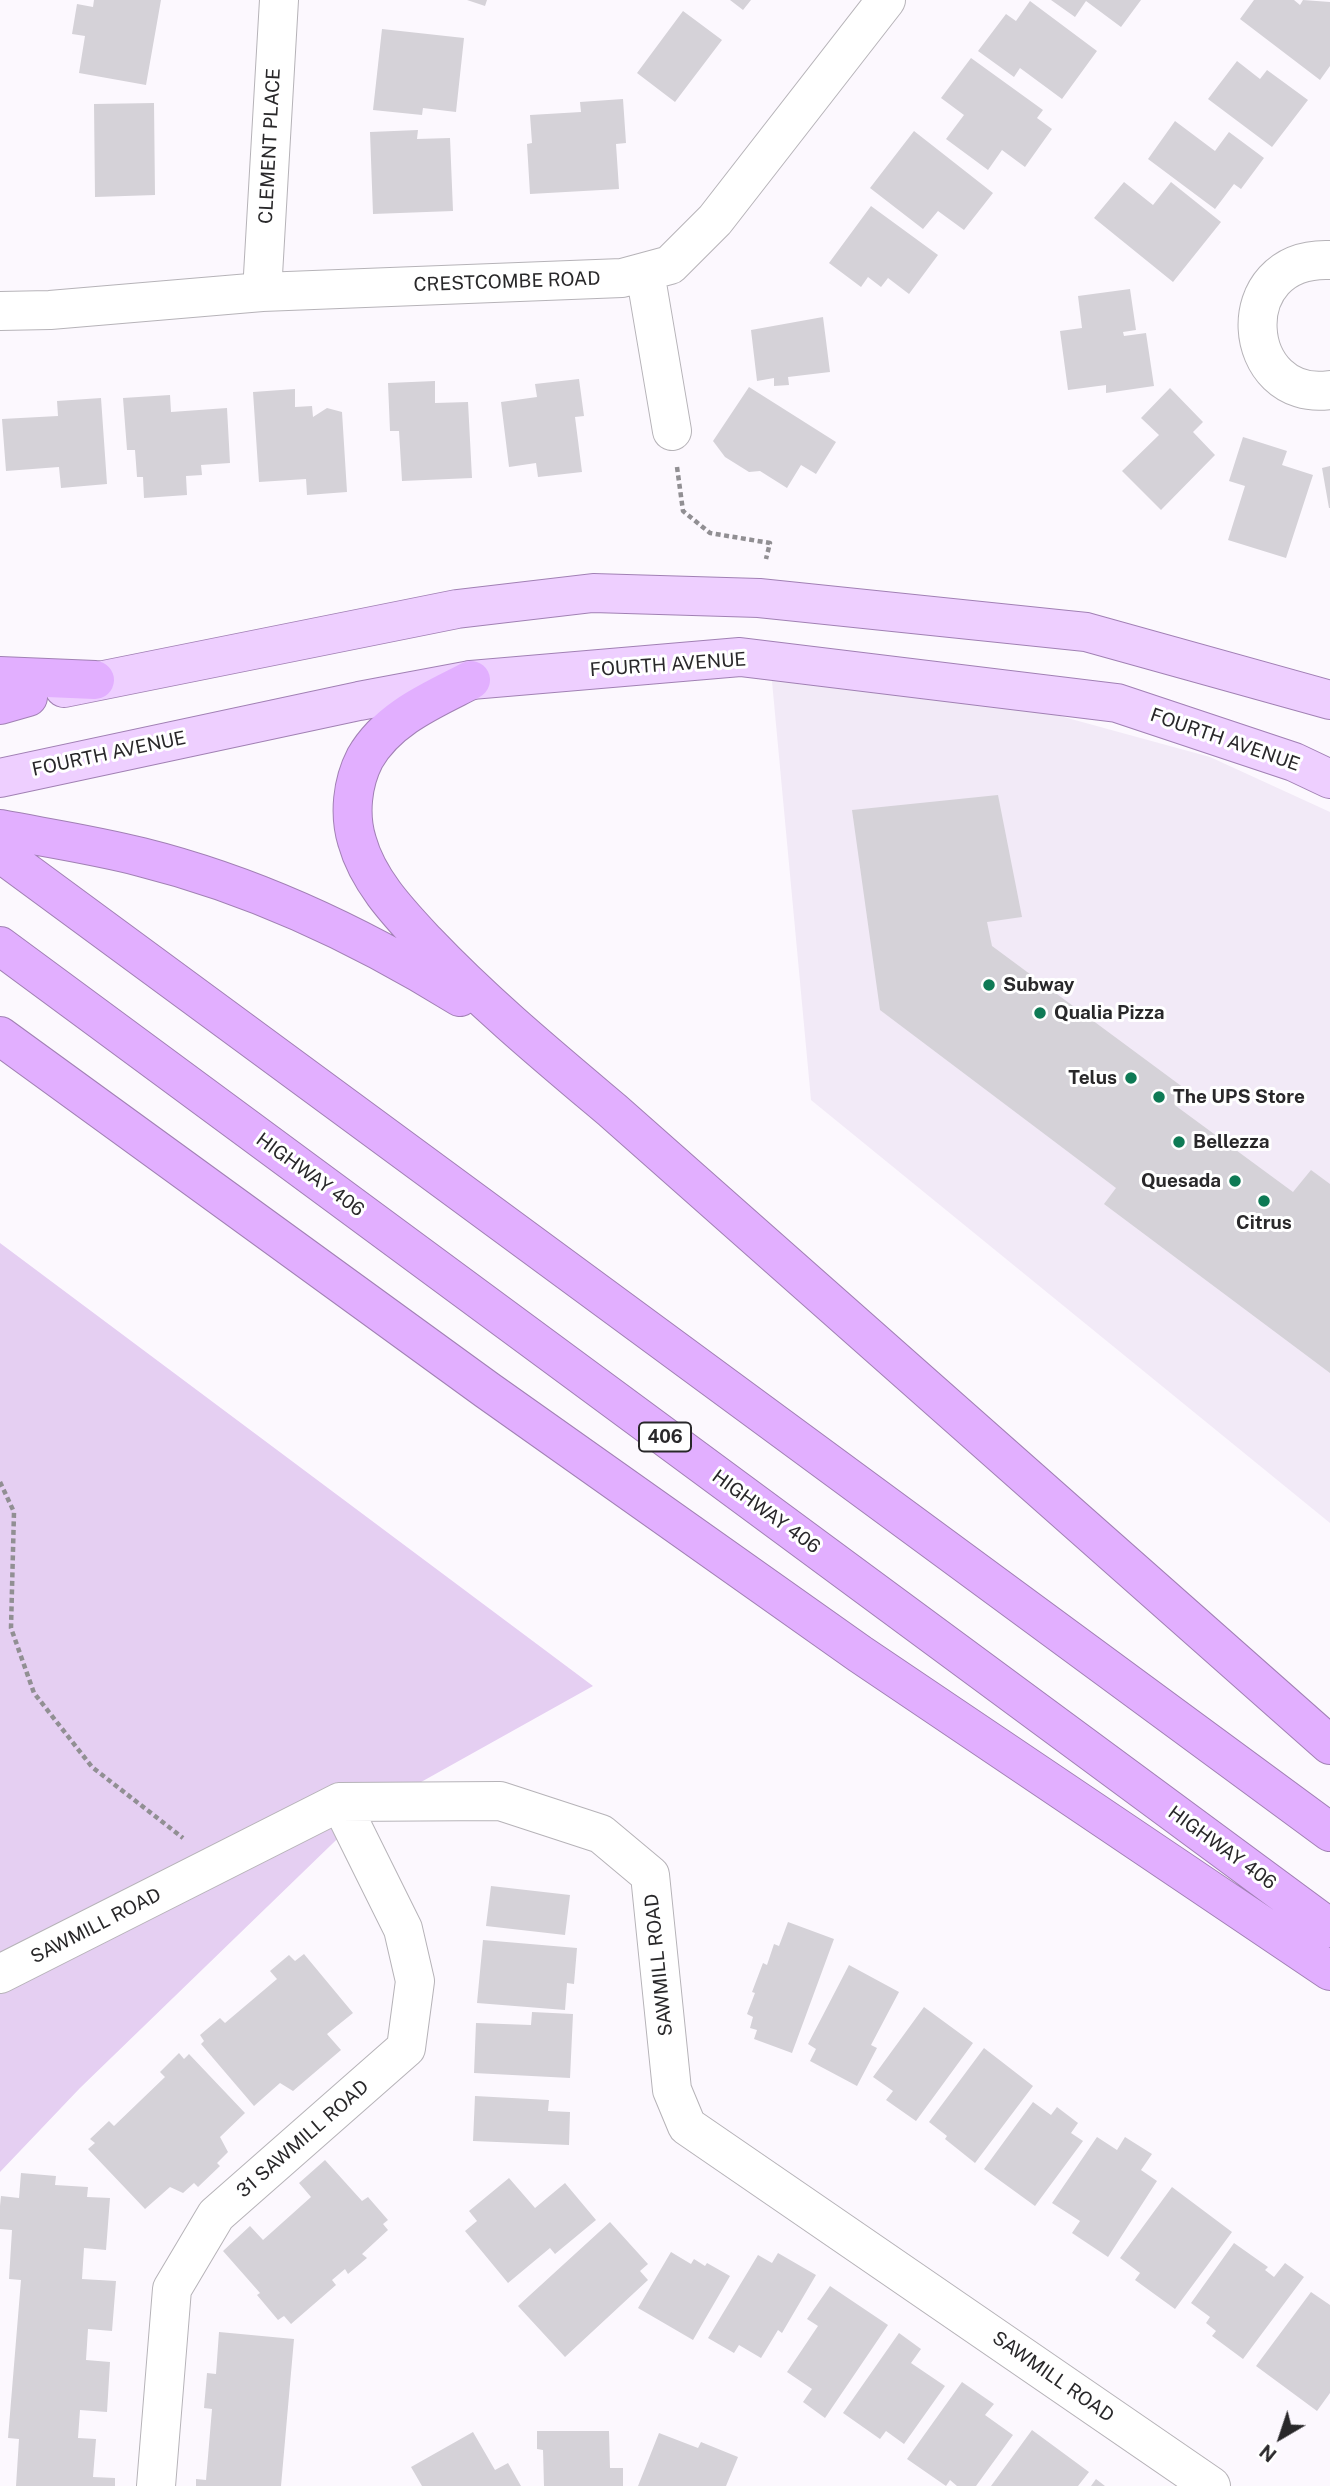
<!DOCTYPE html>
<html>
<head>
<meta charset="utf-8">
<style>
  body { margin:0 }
  #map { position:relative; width:1330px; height:2486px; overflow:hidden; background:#fcf8fe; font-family:"Public Sans",sans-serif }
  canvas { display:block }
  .north { position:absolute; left:1246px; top:2402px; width:70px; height:70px; -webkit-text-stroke:5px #fff; paint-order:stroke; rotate:219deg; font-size:19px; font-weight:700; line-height:28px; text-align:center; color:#29282a }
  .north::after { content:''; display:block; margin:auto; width:24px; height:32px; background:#29282a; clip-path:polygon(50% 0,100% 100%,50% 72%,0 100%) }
</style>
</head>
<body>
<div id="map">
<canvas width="1330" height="2486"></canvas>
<div class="north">N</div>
</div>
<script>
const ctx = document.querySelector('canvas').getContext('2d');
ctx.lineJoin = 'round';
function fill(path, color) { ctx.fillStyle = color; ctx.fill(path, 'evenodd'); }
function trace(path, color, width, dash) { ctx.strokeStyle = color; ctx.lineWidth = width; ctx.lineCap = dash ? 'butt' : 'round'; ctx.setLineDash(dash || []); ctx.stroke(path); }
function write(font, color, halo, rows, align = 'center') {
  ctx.font = font + ' "Public Sans",sans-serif'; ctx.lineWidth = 6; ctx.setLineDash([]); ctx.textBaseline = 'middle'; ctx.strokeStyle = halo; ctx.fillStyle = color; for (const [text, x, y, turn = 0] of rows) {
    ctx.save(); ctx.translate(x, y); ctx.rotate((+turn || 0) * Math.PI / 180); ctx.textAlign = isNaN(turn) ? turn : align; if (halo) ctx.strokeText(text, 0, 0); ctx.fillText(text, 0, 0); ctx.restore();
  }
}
const built = new Path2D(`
  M770 660 998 699 1210 757 1330 812V1523L811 1100Z`);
const green = new Path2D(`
  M0 1243 593 1686 362 1815 80 2088 0 2172Z`);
const building = new Path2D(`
  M94 0H161L146 85 79 73 85 36 72 34 77 4 93 7Z
  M467 0H487L485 6Z
  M730 0H751L743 10Z
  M1051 0H1141L1121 27 1086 1 1075 17Z
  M1254 0H1294L1300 5 1303 0 1330 2V66L1320 80 1240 19Z
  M1030 1 1097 51 1062 99 1020 68 1014 77 978 51 1006 14 1016 21Z
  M683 11 722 40 675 102 637 73Z
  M382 29 464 38 456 112 423 108 422 115 373 110Z
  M971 58 1043 110 1037 118 1052 129 1025 167 1002 150 988 170 946 139 964 115 941 98Z
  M1237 61 1260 79 1267 70 1308 100 1272 147 1208 99Z
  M623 99 626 143 616 144 619 189 530 194 527 144 532 143 530 115 581 112 580 102Z
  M154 103 155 195 95 197 94 104Z
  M1175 121 1215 151 1229 132 1264 158 1241 189 1234 184 1215 209 1148 159Z
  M418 130 417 139 450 138 453 211 373 214 370 132Z
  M914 131 993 193 964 230 938 211 923 229 870 188Z
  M1124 182 1153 205 1171 182 1221 222 1173 282 1094 218Z
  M871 206 938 255 909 294 888 278 881 287 868 277 861 287 829 263Z
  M1130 289 1136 330 1123 332 1124 336 1146 333 1154 386 1106 393V385L1068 390 1060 331 1082 328 1078 296Z
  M823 317 830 372 788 377 789 385 774 386V378L757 381 751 330Z
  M579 379 584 416 575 417 582 472 538 477 536 463 509 467 501 402 537 397 535 384Z
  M435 381V403L468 402 472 478 402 481 399 431H390L388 383Z
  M749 387 836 442 816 474 801 465 787 488 760 471 749 472 725 457 713 441Z
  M1170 388 1203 422 1193 432 1215 455 1161 510 1122 471 1159 435 1141 418Z
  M295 389V407L312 406 313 417 327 408 342 412 347 492 307 495 306 479 259 482 253 392Z
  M170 395 171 412 227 408 230 463 201 465 202 475 186 476 187 495 144 498 143 477H137L135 450H127L123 398Z
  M101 398 107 484 61 488 59 467 6 471 2 419 58 416 57 401Z
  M1243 437 1287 451 1282 465 1313 475 1286 558 1228 540 1245 486 1229 481Z
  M1330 466V508H1329L1322 468Z
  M998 795 1022 917 987 922 992 946 1188 1091 1176 1106 1293 1192 1311 1170 1330 1184V1373L1104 1204 1116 1188 880 1010 852 810Z
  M491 1886 570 1895 565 1935 486 1926Z
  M788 1922 834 1939 792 2053 754 2039 757 2030 750 2028 753 2017 747 2014 755 1993 752 1992 763 1963 767 1965 774 1944 779 1946Z
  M483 1940 577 1948 574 1984 567 1983 565 2010 477 2003Z
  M304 1954 353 2013 327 2034 341 2050 293 2091 280 2083 254 2106 201 2044 204 2041 200 2035 220 2018 225 2023 277 1979 270 1971 289 1955 295 1961Z
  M849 1965 899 1992 871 2045 877 2048 857 2086 810 2061 816 2049 808 2044Z
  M924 2007 973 2043 916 2121 886 2100 893 2091 873 2077Z
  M532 2012 573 2014 570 2078 474 2073 476 2023 531 2025Z
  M984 2048 1033 2086 975 2163 945 2139 947 2136 929 2122Z
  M179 2053 184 2059 189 2054 245 2113 220 2137 228 2152 217 2163 220 2166 198 2187 194 2183 183 2193 170 2187 145 2209 88 2149 95 2143 90 2139 109 2121 114 2126 165 2077 160 2072Z
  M475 2096 549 2100 548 2111 570 2112 569 2145 473 2141Z
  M1033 2102 1051 2115 1057 2107 1078 2123 1071 2133 1083 2141 1035 2206 984 2169Z
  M1097 2137 1117 2150 1125 2137 1152 2154 1141 2170 1157 2181 1108 2257 1072 2233 1080 2221 1052 2203Z
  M325 2160 362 2201 368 2197 388 2220 383 2224 388 2230 362 2254 367 2258 348 2274 345 2269 332 2280 336 2285 291 2324 284 2316 278 2320 257 2295 260 2293 223 2251 250 2226 263 2240 311 2197 299 2183Z
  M21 2173 56 2176 55 2185 88 2187 87 2197 110 2198 106 2250 84 2248 82 2279 116 2281 112 2331 88 2329 86 2360 110 2362 107 2412 80 2410 78 2438 96 2439 93 2477 115 2478V2486H16L19 2439 8 2438 21 2280 9 2279 12 2230 0 2229V2206L1 2196 19 2198Z
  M509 2178 535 2208 565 2183 596 2220 555 2254 550 2248 508 2283 465 2231 477 2221 469 2211Z
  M1172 2187 1232 2232 1175 2309 1135 2280 1140 2273 1120 2258Z
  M610 2222 648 2264 640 2271 648 2280 565 2357 518 2306Z
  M1234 2243 1268 2267 1265 2270 1274 2277 1285 2263 1304 2277 1243 2359 1212 2336 1216 2331 1206 2323 1210 2317 1191 2303Z
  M671 2252 691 2264 694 2259 705 2266 707 2263 730 2276 693 2340 638 2308Z
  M778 2253 816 2275 782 2333 778 2330 761 2358 739 2345 734 2353 708 2338 758 2255 772 2263Z
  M830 2286 888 2325 825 2418 803 2402 812 2389 787 2372 818 2326 807 2319Z
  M1311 2292 1330 2305V2393L1317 2411 1256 2366Z
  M219 2332 294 2339 281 2486H196V2479L206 2480 212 2409 204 2408 207 2373 216 2374Z
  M899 2333 921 2349 911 2363 945 2386 904 2444 886 2431 880 2439 843 2413Z
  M962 2382 994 2404 985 2415 1013 2435 976 2486H957L950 2480 946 2486 907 2459Z
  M1032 2430 1089 2472 1078 2486H991Z
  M537 2431H609L610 2468H623V2486H544L543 2450 537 2449Z
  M473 2432 495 2470 508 2463 521 2486H422L411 2467Z
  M659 2433 698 2448 701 2442 738 2457 726 2486H638Z
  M1096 2479 1105 2486H1091Z`);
const path = new Path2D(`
  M677 467 683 511 710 533 770 543 766 559
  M0 1482 14 1512 11 1628 34 1693 92 1767 183 1838`);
const minor = new Path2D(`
  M1330 260C1227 256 1240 403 1330 390
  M645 272 672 431
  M262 292 279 0
  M0 311 50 310 262 292 622 278 670 265 715 220 886 0
  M0 1974 340 1802 500 1801 601 1834 650 1875 672 2090 687 2126 1211 2486
  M156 2486 172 2289 216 2215 406 2048 415 1981 403 1929 340 1802`);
const major = new Path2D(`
  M64 688 457 609 593 593 759 598 1086 632 1330 700
  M0 778 359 701 471 680 740 657 1117 703 1294 762 1330 779`);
const highway = new Path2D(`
  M0 676 95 680
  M471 680C432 700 388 718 365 758 352 783 349 815 357 841 368 881 399 913 426 942 484 1003 548 1056 612 1110L1330 1745
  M0 705 28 697
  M0 829C47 838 94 845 141 857 253 885 362 936 460 997
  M0 853 1330 1832
  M0 946 1330 1928
  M0 1036 487 1390 860 1654 1330 1971`);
const markers = [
  [989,985,7,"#0e7a55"],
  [1040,1013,7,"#0e7a55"],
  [1131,1078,7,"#0e7a55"],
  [1159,1097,7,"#0e7a55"],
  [1179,1142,7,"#0e7a55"],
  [1235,1181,7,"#0e7a55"],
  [1264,1201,7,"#0e7a55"]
];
const shields = [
  [665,1437,52]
];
const shieldNames = [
  ["406",665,1437]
];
const streetNames = [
  ["CLEMENT PLACE",270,146,-87],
  ["CRESTCOMBE ROAD",507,282,-2],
  ["FOURTH AVENUE",668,665,-4],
  ["FOURTH AVENUE",1225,740,19],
  ["FOURTH AVENUE",109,754,-12],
  ["HIGHWAY 406",310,1175,36],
  ["HIGHWAY 406",766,1512,36],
  ["HIGHWAY 406",1222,1848,36],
  ["SAWMILL ROAD",96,1926,-27],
  ["SAWMILL ROAD",659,1965,-96],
  ["31 SAWMILL ROAD",303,2139,-41],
  ["SAWMILL ROAD",1053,2377,35]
];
const poiNames = [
  ["Subway",1003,985],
  ["Qualia Pizza",1054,1013],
  ["Telus",1117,1078,"right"],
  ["The UPS Store",1173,1097],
  ["Bellezza",1193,1142],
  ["Quesada",1221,1181,"right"],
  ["Citrus",1264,1223,"center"]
];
fill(built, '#f2eaf7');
fill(green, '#e5cff2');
fill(building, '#d5d2d8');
trace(minor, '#b6b3b8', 40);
trace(major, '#a180b4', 40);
trace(highway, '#a180b4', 40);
trace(path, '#918f93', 4.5, [5, 3.5]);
trace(minor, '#fff', 38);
trace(major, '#eecfff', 38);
trace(highway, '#e2afff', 38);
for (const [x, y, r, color] of markers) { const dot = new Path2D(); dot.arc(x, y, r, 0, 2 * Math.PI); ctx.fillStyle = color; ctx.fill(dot); trace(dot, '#fff', 2.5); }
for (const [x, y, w] of shields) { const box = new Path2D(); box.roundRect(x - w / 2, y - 14.5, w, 29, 5); ctx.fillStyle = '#fff'; ctx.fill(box); trace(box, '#29282a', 2); }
write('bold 18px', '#29282a', null, shieldNames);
write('19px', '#29282a', '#fff', streetNames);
write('bold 19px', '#29282a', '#fff', poiNames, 'left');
</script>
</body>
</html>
